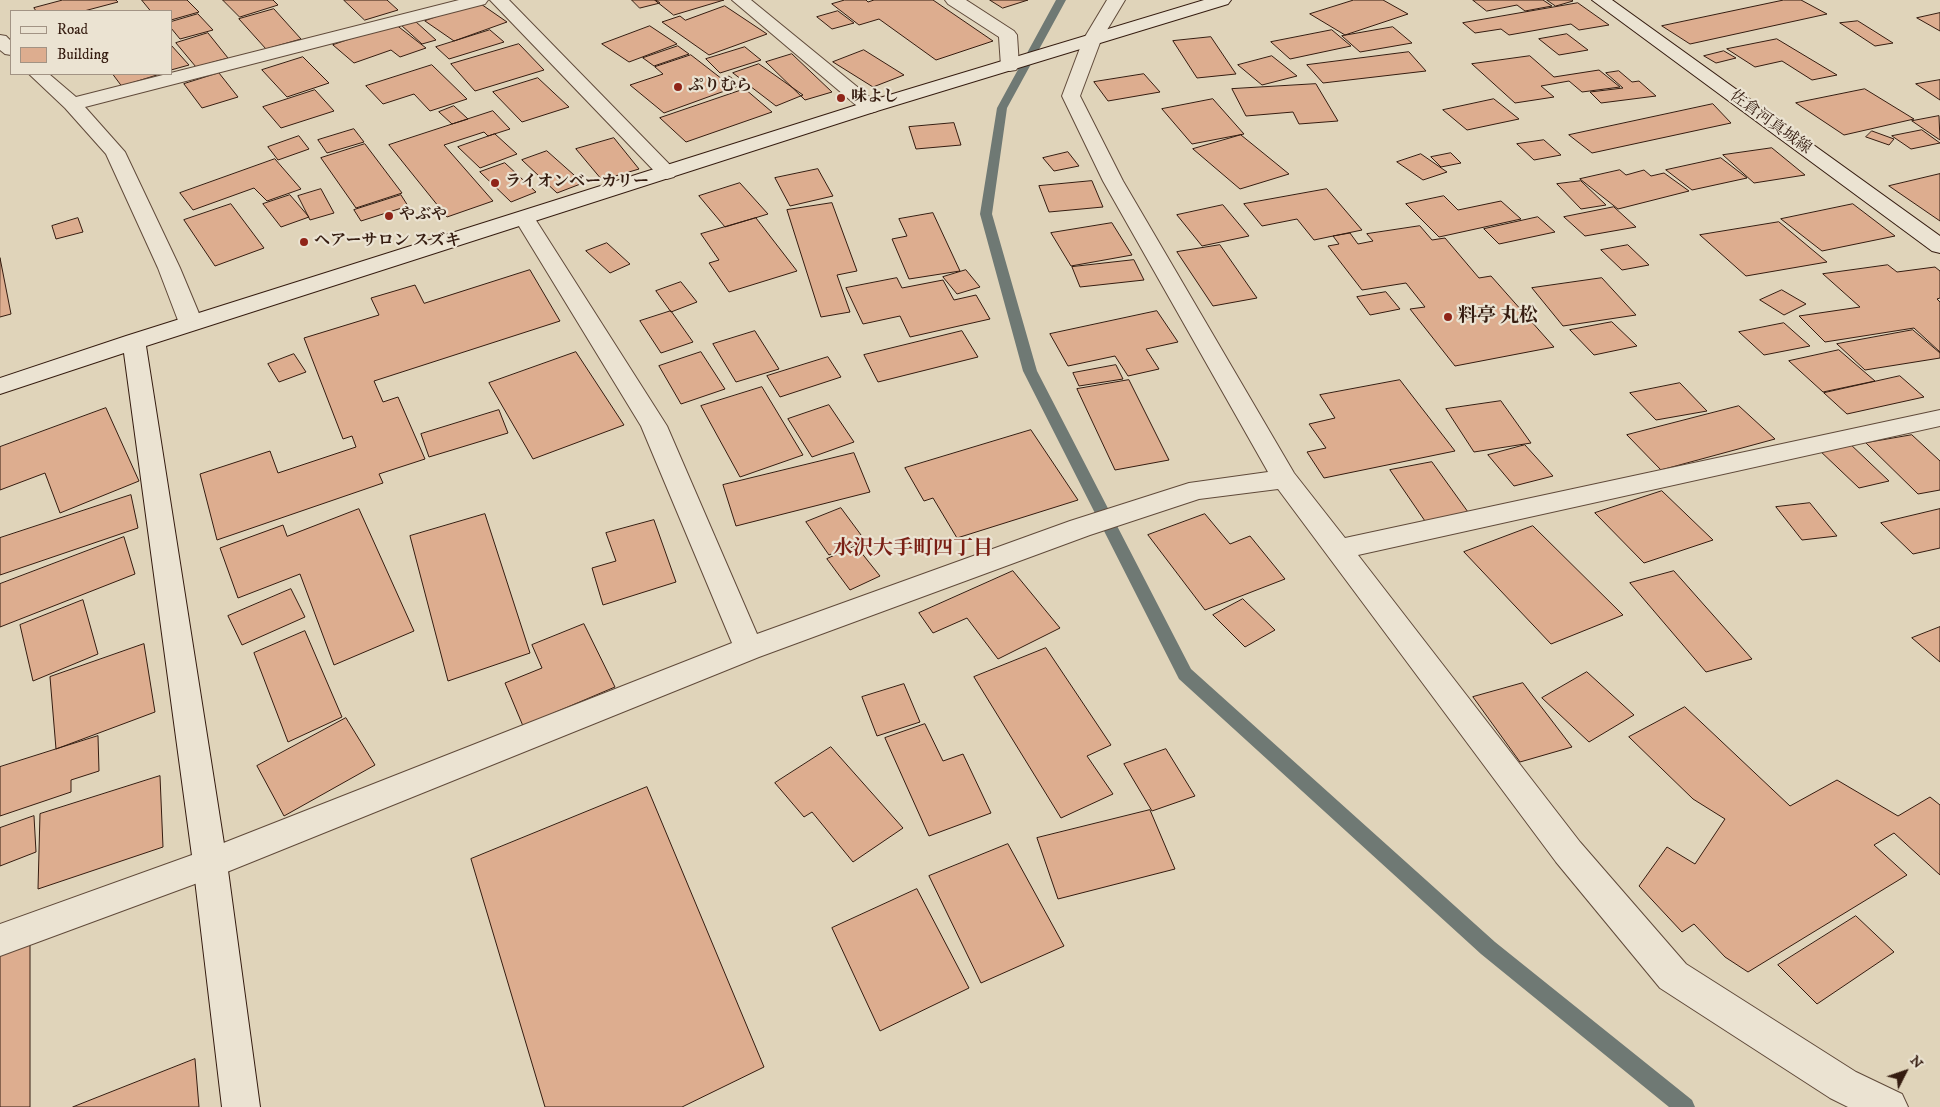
<!DOCTYPE html>
<html>
<head>
<meta charset="utf-8">
<style>
  body { margin:0 }
  #map { position:relative; width:1940px; height:1107px; overflow:hidden; background:#e0d4ba; font-family:"IM FELL DW Pica",serif }
  canvas { display:block }
  .legend { position:absolute; left:10px; top:10px; width:162px; height:65px; box-sizing:border-box; background:#ebe3d2; border:1px solid #a29384; margin:0; padding:6px 9px; list-style:none; font-size:15px; color:#351c10 }
  .legend li { display:flex; align-items:center; gap:10px; height:25px }
  .legend b { width:25px; border:1px solid #a29384 }
  .north { position:absolute; left:1880px; top:1047px; width:50px; height:50px; -webkit-text-stroke:4px #ebe3d2; paint-order:stroke; rotate:49deg; font-size:14px; font-weight:700; line-height:20px; text-align:center; color:#351c10 }
  .north::after { content:''; display:block; margin:auto; width:18px; height:22px; background:#351c10; clip-path:polygon(50% 0,100% 100%,50% 72%,0 100%) }
</style>
</head>
<body>
<div id="map">
<canvas width="1940" height="1107"></canvas>
<ul class="legend">
<li><b style="height:6px;background:#ebe3d2"></b>Road</li>
<li><b style="height:14px;background:#ddad8f"></b>Building</li>
</ul>
<div class="north">N</div>
</div>
<script>
const ctx = document.querySelector('canvas').getContext('2d');
ctx.lineJoin = 'round';
function fill(path, color) { ctx.fillStyle = color; ctx.fill(path, 'evenodd'); }
function trace(path, color, width, dash) { ctx.strokeStyle = color; ctx.lineWidth = width; ctx.lineCap = dash ? 'butt' : 'round'; ctx.setLineDash(dash || []); ctx.stroke(path); }
function write(font, color, halo, rows, align = 'center') {
  ctx.font = font + ' "IM FELL DW Pica","Noto Serif JP",serif'; ctx.lineWidth = 4.5; ctx.setLineDash([]); ctx.textBaseline = 'middle'; ctx.strokeStyle = halo; ctx.fillStyle = color; for (const [text, x, y, turn = 0] of rows) {
    ctx.save(); ctx.translate(x, y); ctx.rotate((+turn || 0) * Math.PI / 180); ctx.textAlign = isNaN(turn) ? turn : align; if (halo) ctx.strokeText(text, 0, 0); ctx.fillText(text, 0, 0); ctx.restore();
  }
}
const stream = new Path2D(`
  M1056 0H1066L1007 108 992 214 1037 371 1191 669 1495 942 1692 1100 1695 1107H1669L1481 954 1179 679 1023 371 980 214 997 108Z`);
const building = new Path2D(`
  M63 0H116L118 2 84 11H36L34 8Z
  M142 0H187L199 12 171 20V11H151Z
  M223 0H273L278 5 240 17Z
  M344 0H387L398 10 365 20Z
  M632 0H656L660 3 640 8Z
  M655 0H724L674 15Z
  M845 0H866L868 2 874 0H933L993 41 936 60 879 19 859 25 832 4Z
  M990 0H1028L1003 8Z
  M1354 0H1383L1408 14 1345 35 1310 14Z
  M1473 0H1543L1552 6 1525 11 1517 5 1487 11Z
  M1547 0H1572L1573 1 1556 6Z
  M1784 0H1801L1827 14 1690 44 1662 26Z
  M478 2 507 22 454 41 425 21Z
  M1578 3 1609 25 1579 30 1571 24 1509 35 1501 29 1475 33 1463 23Z
  M725 6 767 34 709 55 662 22 680 16 685 20Z
  M274 9 301 39 266 49 239 19Z
  M838 11 854 23 832 29 817 17Z
  M1940 13V31L1917 18Z
  M198 14 213 30 180 39 171 28V22Z
  M415 21 436 40 422 44 401 25Z
  M1858 21 1893 43 1875 46 1840 23Z
  M395 24 426 48 400 57 391 50 354 63 333 45Z
  M650 26 677 44 629 62 602 44Z
  M1393 27 1412 43 1360 52 1342 36Z
  M490 30 504 42 449 59 436 47Z
  M1332 30 1351 46 1290 59 1271 42Z
  M208 33 228 58 196 67 176 43Z
  M1567 34 1588 50 1559 55 1539 39Z
  M1211 37 1236 74 1197 78 1173 41Z
  M1777 39 1837 75 1812 80 1782 61 1755 67 1727 49Z
  M519 44 544 70 475 91 451 64Z
  M171 45 189 65 171 70Z
  M678 46 689 54 654 66 643 58Z
  M745 47 761 60 720 73 706 59Z
  M864 50 904 75 873 87 833 62Z
  M1724 51 1736 58 1716 63 1704 56Z
  M1409 52 1426 71 1323 83 1307 65Z
  M792 54 832 92 805 100 766 62Z
  M691 55 722 79 729 76 741 85 664 113 630 85 663 74 655 67Z
  M1272 56 1297 76 1262 85 1238 65Z
  M1530 56 1554 77 1599 70 1620 87 1582 92 1569 81 1541 86 1554 97 1515 103 1472 64Z
  M303 57 329 83 287 97 262 70Z
  M759 64 803 95 776 106 733 73Z
  M432 65 467 99 430 111 414 94 383 104 366 86Z
  M1619 71 1632 82 1639 81 1656 96 1601 103 1590 92 1623 88 1606 73Z
  M219 73 238 97 202 108 184 84Z
  M113 74H160L122 86Z
  M1144 74 1160 92 1108 101 1094 82Z
  M538 78 569 107 522 122 493 92Z
  M1940 80V100L1916 84Z
  M1316 84 1338 121 1299 124 1293 112 1246 116 1232 89Z
  M745 89 772 112 686 142 660 118Z
  M1865 89 1914 119 1844 135 1796 103Z
  M315 90 334 111 281 128 263 107Z
  M1213 99 1244 134 1192 144 1162 109Z
  M1494 99 1519 119 1467 130 1443 110Z
  M1713 104 1731 123 1592 153 1569 135Z
  M454 106 468 119 452 124 439 112Z
  M493 111 510 129 488 136 484 132 444 145 493 201 447 217 389 145Z
  M1939 116 1940 140 1912 121Z
  M954 123 961 145 916 149 909 127Z
  M354 129 364 142 327 153 318 140Z
  M1922 130 1940 143 1911 149 1892 136Z
  M1872 131 1894 139 1889 145 1866 137Z
  M495 134 517 154 480 168 458 147Z
  M1241 135 1289 174 1240 189 1193 149Z
  M299 136 309 149 278 160 268 147Z
  M614 138 639 169 602 180 576 149Z
  M1544 140 1561 155 1534 160 1517 144Z
  M365 144 402 193 356 208 321 158Z
  M1772 148 1805 175 1754 183 1723 155Z
  M547 151 583 183 557 193 522 160Z
  M1068 152 1079 166 1054 171 1043 158Z
  M1451 153 1461 163 1441 167 1431 157Z
  M1421 154 1447 172 1423 180 1397 162Z
  M1721 158 1747 178 1692 190 1666 170Z
  M275 159 301 189 267 201 254 188 193 210 180 193Z
  M505 163 536 192 511 202 480 172Z
  M818 169 833 196 790 206 775 178Z
  M1620 170 1626 175 1644 170 1651 176 1664 173 1689 191 1618 209 1580 179Z
  M1940 174V221L1889 186Z
  M1092 181 1103 207 1049 212 1039 186Z
  M1581 181 1606 205 1581 209 1557 184Z
  M740 183 768 214 725 227 699 196Z
  M321 189 334 213 310 220 298 196Z
  M1327 189 1362 230 1314 240 1297 219 1262 226 1244 204Z
  M290 195 309 217 281 227 263 204Z
  M401 195 408 206 361 221 354 210Z
  M1444 196 1458 210 1501 201 1521 219 1439 237 1406 204Z
  M832 203 857 271 837 275 850 312 821 317 787 210Z
  M231 204 264 248 215 266 184 220Z
  M1853 204 1895 236 1822 251 1781 219Z
  M1223 205 1249 236 1202 246 1177 215Z
  M1614 207 1636 227 1585 236 1564 217Z
  M933 213 960 271 909 279 892 239 907 236 899 219Z
  M1538 217 1555 232 1499 244 1484 229Z
  M78 218 83 232 56 239 52 226Z
  M756 218 797 271 729 292 709 263 719 260 701 234Z
  M1779 222 1827 262 1746 276 1700 235Z
  M1112 223 1132 255 1071 266 1051 233Z
  M1420 226 1432 240 1445 238 1479 278 1491 276 1554 347 1455 366 1410 309 1425 307 1406 283 1362 290 1328 246 1339 244 1333 236 1350 233 1358 244 1373 241 1367 234Z
  M607 243 630 264 610 273 586 251Z
  M1220 245 1257 298 1213 306 1177 252Z
  M1628 245 1649 265 1622 270 1601 250Z
  M0 258 11 314 0 317Z
  M1134 260 1144 280 1080 287 1072 267Z
  M1888 265 1897 272 1935 267 1940 271V298L1937 299 1940 302V352L1914 328 1825 342 1799 316 1860 307 1823 274Z
  M530 270 560 321 374 381 383 402 398 397 425 459 379 474 383 483 217 540 200 474 270 451 278 473 356 447 352 436 343 439 304 338 379 315 371 298 415 285 424 303Z
  M966 270 980 287 957 294 943 277Z
  M897 278 902 288 943 280 954 300 976 295 990 319 910 337 900 316 863 324 846 288Z
  M1602 278 1636 315 1563 326 1532 288Z
  M681 282 697 302 671 312 656 291Z
  M1782 290 1806 304 1784 315 1760 300Z
  M1386 292 1400 309 1370 315 1357 297Z
  M671 311 693 342 661 353 640 321Z
  M1157 311 1178 342 1146 349 1159 369 1128 376 1115 356 1068 366 1050 334Z
  M1612 322 1637 346 1594 355 1570 330Z
  M1784 323 1810 346 1764 355 1739 332Z
  M1913 330 1940 353V358L1865 370 1837 344Z
  M755 331 779 369 736 382 713 344Z
  M962 331 978 357 878 382 864 355Z
  M1839 350 1875 381 1823 392 1789 361Z
  M576 352 624 425 533 459 489 383Z
  M701 352 725 389 681 404 659 366Z
  M294 354 306 372 279 382 268 364Z
  M828 357 841 377 780 397 767 376Z
  M1116 365 1123 379 1079 386 1073 373Z
  M1900 376 1924 397 1847 414 1824 393Z
  M1129 380 1169 460 1115 470 1077 389Z
  M1400 380 1455 451 1324 478 1307 452 1326 448 1309 424 1335 418 1320 395Z
  M1680 383 1707 411 1656 420 1630 393Z
  M762 387 803 455 740 477 701 406Z
  M1501 401 1531 443 1474 452 1446 409Z
  M829 405 854 442 812 457 788 419Z
  M1739 406 1775 439 1661 470 1627 435Z
  M106 408 139 481 60 513 45 473 0 490V447Z
  M499 410 508 433 429 457 421 434Z
  M1031 430 1078 500 957 538 933 498 924 501 905 468Z
  M1912 435 1940 461V490L1918 494 1866 443Z
  M1848 442 1889 481 1859 488 1818 449Z
  M1525 445 1553 476 1514 486 1488 455Z
  M854 453 870 492 736 526 723 485Z
  M1432 462 1468 512 1425 521 1390 470Z
  M1662 491 1713 540 1644 563 1595 513Z
  M131 495 138 528 0 575V538Z
  M1810 503 1837 536 1802 540 1776 507Z
  M841 508 864 539 829 555 806 522Z
  M359 509 414 631 334 665 300 574 238 598 220 548 283 525 287 536Z
  M1940 509V548L1913 554 1881 523Z
  M485 514 530 653 448 681 410 536Z
  M1205 514 1230 544 1250 536 1285 579 1205 610 1148 535Z
  M654 520 676 582 603 605 592 568 616 561 606 533Z
  M1533 526 1623 615 1551 644 1464 552Z
  M124 537 135 574 0 627V584Z
  M856 546 880 576 850 590 827 559Z
  M1013 571 1060 628 998 659 967 618 933 633 919 613Z
  M1674 571 1752 659 1706 672 1630 583Z
  M291 589 305 617 242 645 228 616Z
  M1243 599 1275 630 1245 647 1213 615Z
  M83 600 98 654 33 681 20 625Z
  M584 624 615 687 523 726 505 683 542 668 532 645Z
  M1940 627V662L1912 638Z
  M305 631 342 717 288 742 254 653Z
  M144 644 155 712 56 749 50 677Z
  M1046 648 1111 745 1087 756 1113 794 1061 818 974 677Z
  M1587 672 1634 715 1589 742 1542 698Z
  M1523 683 1572 747 1520 762 1473 697Z
  M904 684 920 722 877 736 862 697Z
  M1685 707 1790 806 1837 780 1898 816 1930 797 1940 805V875L1894 833 1874 845 1907 875 1748 972 1725 957 1694 924 1682 932 1639 886 1667 847 1695 864 1725 819 1693 799 1629 737Z
  M346 718 375 765 284 816 257 766Z
  M925 724 943 761 963 754 991 813 929 836 885 738Z
  M98 736 99 771 71 780V792L0 816V767Z
  M831 747 903 828 853 862 812 812 804 817 775 783Z
  M1166 749 1195 796 1152 811 1124 764Z
  M160 776 163 847 38 889 40 814Z
  M647 787 764 1067 682 1107H545L471 859Z
  M1150 810 1175 869 1058 899 1037 838Z
  M34 816 36 852 0 866V828Z
  M1008 844 1064 946 981 983 929 876Z
  M917 889 969 988 880 1031 832 928Z
  M1856 916 1894 952 1817 1004 1778 965Z
  M30 942V1107H0V953Z
  M195 1059 199 1107H73Z`);
const street = new Path2D(`
  M459 0H488L485 4 85 107 125 152 180 268 203 323 199 328 191 330 183 328 179 323 158 268 106 154 65 108 29 74H49L76 97Z
  M490 0H509L674 169 677 173 674 177 667 179 660 177Z
  M732 0H751L877 103 880 107 877 111 870 113 863 111Z
  M945 0H966L1014 31 1017 35 1019 66 1016 70 1010 71 1004 70 1001 66 999 37 948 4Z
  M1107 0H1125L1101 40 1080 96 1123 181 1294 473 1345 538 1940 410V426L1358 555 1580 842 1686 964 1856 1072 1902 1094 1908 1107H1848L1830 1098 1660 988 1556 862 1278 489 1199 499 1090 535 759 657 222 874 0 956V924L203 851 732 643 641 426 514 218 518 214 525 212 532 214 667 426 757 634 1070 521 1189 483 1268 472 1103 181 1062 96 1083 40Z
  M0 35 6 36 11 41V55L5 54 0 50Z`);
const secondary = new Path2D(`
  M1204 0H1231L1228 4 877 111 146 346 227 863 260 1107H222L193 863 124 353 0 394V378L126 336 863 103Z
  M1592 0H1612L1940 236V253L1932 251Z`);
const markers = [
  [678,87,5,"#8f2418"],
  [841,98,5,"#8f2418"],
  [495,183,5,"#8f2418"],
  [389,216,5,"#8f2418"],
  [304,242,5,"#8f2418"],
  [1448,317,5,"#8f2418"]
];
const farPoinames = [
  ["ぷりむら",688,87],
  ["味よし",851,98],
  ["ライオンベーカリー",505,183],
  ["やぶや",399,216],
  ["ヘアーサロン スズキ",314,242]
];
const farStreetnames = [
  ["佐倉河真城線",1770,123,36]
];
const poiNames = [
  ["料亭 丸松",1458,317]
];
const neighbourhoodNames = [
  ["水沢大手町四丁目",913,550]
];
fill(stream, '#6f7974');
fill(building, '#ddad8f');
trace(building, '#351c10', 1);
trace(street, '#604a3a', 2);
trace(secondary, '#351c10', 2);
fill(street, '#ebe3d2');
fill(secondary, '#ebe3d2');
for (const [x, y, r, color] of markers) { const dot = new Path2D(); dot.arc(x, y, r, 0, 2 * Math.PI); ctx.fillStyle = color; ctx.fill(dot); trace(dot, '#ebe3d2', 2); }
write('bold 16px', '#351c10', '#ebe3d2', farPoinames, 'left');
write('16px', '#351c10', '#ebe3d2', farStreetnames);
write('bold 19px', '#351c10', '#ebe3d2', poiNames, 'left');
write('bold 20px', '#7a1f14', '#ebe3d2', neighbourhoodNames);
</script>
</body>
</html>
